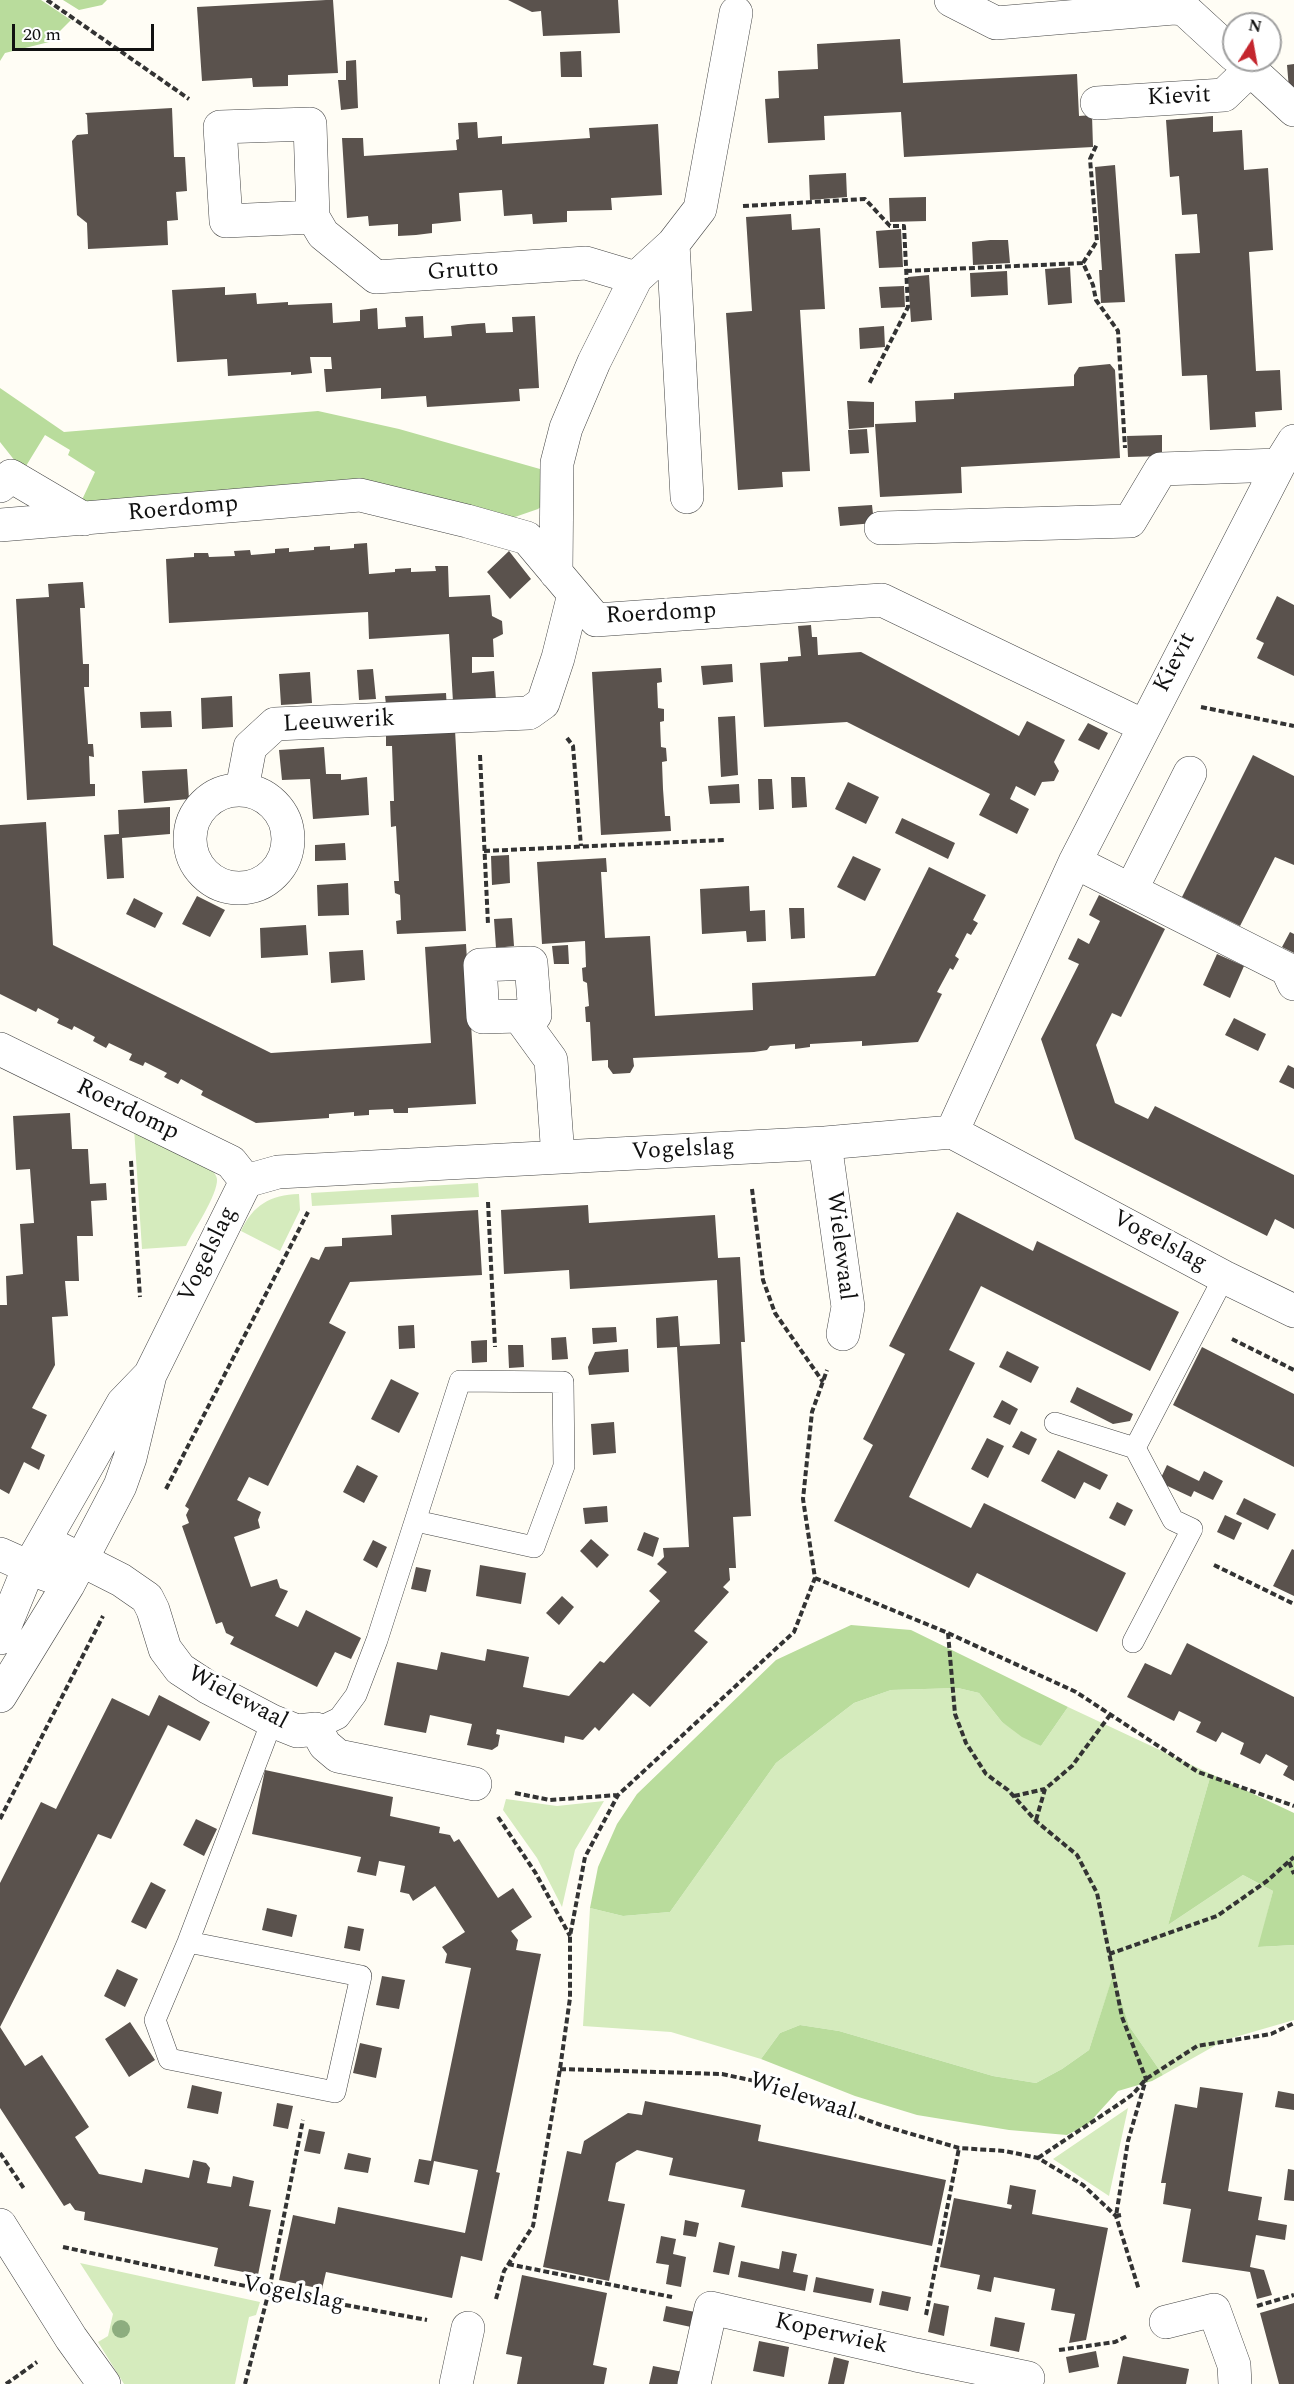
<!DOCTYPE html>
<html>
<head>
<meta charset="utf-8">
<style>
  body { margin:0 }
  #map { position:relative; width:1294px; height:2384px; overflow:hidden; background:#fffdf5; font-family:Spectral,serif }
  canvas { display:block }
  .north { position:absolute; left:1222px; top:12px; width:60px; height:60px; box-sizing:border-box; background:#fff; border:2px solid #a0a0a0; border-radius:50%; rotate:11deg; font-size:16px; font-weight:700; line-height:24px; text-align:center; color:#111 }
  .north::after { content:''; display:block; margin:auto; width:21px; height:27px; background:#c4262e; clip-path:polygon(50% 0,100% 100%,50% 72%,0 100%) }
  .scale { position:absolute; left:12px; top:24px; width:142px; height:27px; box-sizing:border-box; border:3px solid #111; border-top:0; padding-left:8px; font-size:18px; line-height:21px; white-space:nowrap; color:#111; -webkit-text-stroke:4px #fff; paint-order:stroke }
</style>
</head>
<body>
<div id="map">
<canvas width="1294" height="2384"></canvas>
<div class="north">N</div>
<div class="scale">20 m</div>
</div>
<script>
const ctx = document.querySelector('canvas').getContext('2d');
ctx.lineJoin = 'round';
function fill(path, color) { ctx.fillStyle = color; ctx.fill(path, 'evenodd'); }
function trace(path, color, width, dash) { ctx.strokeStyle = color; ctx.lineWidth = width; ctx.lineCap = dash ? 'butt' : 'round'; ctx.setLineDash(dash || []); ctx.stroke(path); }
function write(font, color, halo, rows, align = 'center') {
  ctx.font = font + ' Spectral,serif'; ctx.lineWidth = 6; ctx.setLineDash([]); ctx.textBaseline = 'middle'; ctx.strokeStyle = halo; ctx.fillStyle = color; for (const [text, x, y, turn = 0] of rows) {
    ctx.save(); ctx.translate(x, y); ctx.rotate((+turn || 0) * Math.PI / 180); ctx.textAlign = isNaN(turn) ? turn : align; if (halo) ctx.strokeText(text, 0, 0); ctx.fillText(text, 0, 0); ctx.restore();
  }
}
const green = new Path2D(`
  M134 1128 205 1164C210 1168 216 1173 217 1179 218 1195 193 1231 186 1246L142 1249Z
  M478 1183 479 1197 312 1206 311 1193Z
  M299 1194 300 1210 280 1251 241 1231C253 1205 270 1195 299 1194Z
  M958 1688 979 1693 1002 1722 1041 1746 1068 1707 1211 1774 1168 1925 1243 1875 1273 1891 1259 1947 1294 1945V2020L1225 2040 1163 2075 1129 2026 1113 1976 1089 2050 1062 2069 1036 2083 993 2076 839 2031 800 2025 780 2033 761 2059 671 2032 583 2026 590 1908 623 1916 670 1912 776 1763 854 1703 891 1690Z
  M506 1799 557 1806 604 1801 575 1850 562 1907 537 1858 503 1810Z
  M1128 2108 1109 2196 1053 2159Z
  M80 2263 260 2302 256 2315 249 2317 235 2384H124L98 2342 108 2336 113 2314Z`);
const forest = new Path2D(`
  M0 0H41L71 20 49 42 5 53 0 61Z
  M63 0H107L102 5 79 10Z
  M0 388 64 432 318 411 399 429 540 469 544 504 538 509 512 518 437 500 81 502 95 472 68 455 70 450 45 435 26 466H19L0 442Z
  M851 1625 911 1630 1068 1707 1041 1746 1022 1737 1002 1722 979 1693 958 1688 891 1690 854 1703 776 1763 670 1912 623 1916 590 1908 598 1867 617 1824 637 1794 776 1660Z
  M1211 1774 1294 1813V1945L1258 1947 1273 1891 1243 1875 1168 1925Z
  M1113 1975 1129 2026 1163 2075 1152 2081 1118 2091 1088 2124 1067 2135 1009 2130 917 2115 855 2096 761 2059 780 2033 800 2025 839 2031 993 2076 1036 2083 1062 2069 1089 2050Z`);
const building = new Path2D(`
  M326 0H333L338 73 288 75V86L253 87 252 78 202 81 197 7Z
  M508 0H618L620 33 543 36 541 11 532 12Z
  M900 39 903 83 1077 74 1079 116 1092 115 1093 147 904 157 901 112 824 116 825 140 768 143 765 99 779 98 778 71 818 69 817 44Z
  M581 51 582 77H561L560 52Z
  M356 60 358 108 341 110 338 80H346V61Z
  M1294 64V89H1289L1287 65Z
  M172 108 174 157H185L187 191 176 192 178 220 167 221 168 245 88 249 87 223 77 215 72 141 77 135 88 134 87 115 85 113Z
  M1213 116V132L1242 130 1244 170 1268 168 1273 250 1249 252 1256 371 1280 370 1282 410 1255 412 1256 427 1210 430 1207 375 1182 376 1175 254 1200 253 1197 214 1182 215 1179 176 1170 177 1166 120Z
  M477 122 478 138 502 136V144L590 138 589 128 658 124 662 195 611 198 612 210 567 211V222L533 224 532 214 504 216 502 190 459 193 461 221 432 224V233L416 235 398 236V224L369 226 368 216 347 218 342 138H363L364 156 457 150 456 140 459 139 458 123Z
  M1115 165 1125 302 1101 303 1099 270H1102L1095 167Z
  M846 173 847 197 810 200 809 175Z
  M926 197V221L890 222 889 198Z
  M791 214 792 230 820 228 825 309 800 310 810 471 782 472 783 487 738 490 726 313 752 311 746 217Z
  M901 229 903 267 879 268 876 231Z
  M990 240H1008L1010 263 973 265 972 242Z
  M1070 267 1072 303 1048 305 1045 269Z
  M1007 271 1008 295 971 297 970 273Z
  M929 275 932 320 911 322 908 277Z
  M904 286 905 307 881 308 879 287Z
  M225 287V295L256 293 257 304 288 302V305L332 303 333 323 360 321V310L377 308 378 329 406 327 405 317 423 316 424 338 452 336 451 326 468 324 485 323 486 333 513 332 512 317 535 316 539 388 519 389 520 401 427 407 426 396 381 399V388L326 392 324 369H332L331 357H310L312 373 291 375V372L228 376 227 359 177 362 172 290Z
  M884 326 885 347 860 349 859 328Z
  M1110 364 1115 370 1120 458 961 467 962 493 880 497 875 424 916 422 915 401 954 399V393L1074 386V375L1079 367Z
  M847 401 874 402V427L849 429Z
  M867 429 869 453 850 454 848 430Z
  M1162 435V456L1128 457 1127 436Z
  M872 505 874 523 840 526 838 507Z
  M367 543 369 574 395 572V569L411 568V572L436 571 435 566H448L449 597 490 595 492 616 502 621 503 634 493 639 494 657H472V673L494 671 496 700 453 702 449 634 369 639 368 612 169 623 166 559 194 557V553H208L209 557 235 556 234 551 250 550 251 555 275 553V549L289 548V552L314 550V547L330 546V550L354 548V544Z
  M509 551 531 579 510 599 487 572Z
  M83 582 85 608H80L83 664H89V687H84L88 744H93L94 757 89 756 90 784H95V796L27 800 16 599 49 597 48 584Z
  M1277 596 1294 605V676L1257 658 1264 643 1256 639Z
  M811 625 812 637H817L818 655 861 652 1019 736 1027 721 1065 740 1054 762 1059 771 1054 781 1042 782 1035 796 1016 786 1010 799 1029 809 1017 834 979 815 990 794 847 722 764 727 760 663 788 661V657L801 656 798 626Z
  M732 664 733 682 703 685 701 666Z
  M661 668 662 682 657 683 658 708 664 709V721L660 722 661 747 666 748 667 761 662 762 663 789 665 816H670L671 831 601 835 592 672Z
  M373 669 376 699 359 700 357 670Z
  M310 672 312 703 281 705 279 674Z
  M446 693 447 710 387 713 385 696Z
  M232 696 233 727 202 729 201 698Z
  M171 711 172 727 141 728 140 712Z
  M735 716 738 775 721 777 718 717Z
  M1088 723 1108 733 1099 750 1078 740Z
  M455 730 466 931 397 934 396 921 401 920 400 895 395 893 394 881H399L396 826 391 827 390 801H394L393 773 392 746H386V733Z
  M324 747 326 774H341V780L367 777 369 815 313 819 310 779 282 780 279 750Z
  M1253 755 1294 776V865L1275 857 1240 926 1182 897Z
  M187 769 189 799 144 803 142 771Z
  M791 777H805L807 807 792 808Z
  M758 779H772L774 809 759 810Z
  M848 782 879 797 866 824 835 809Z
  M739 784 740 803 710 804 708 786Z
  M170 807V834L122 838 124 878 107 879 104 835 119 834 118 810Z
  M902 818 955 843 948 859 895 833Z
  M46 822 53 945 271 1053 431 1043 425 947 466 944 476 1104 408 1108V1113H394L393 1109 369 1110V1115L354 1116V1112L329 1114V1118L256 1123 201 1095 203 1091 181 1079 178 1084 164 1077 167 1073 145 1062 143 1066 129 1060 132 1054 109 1043 106 1048 93 1041 95 1037 74 1026 72 1030 57 1023 59 1019 38 1008 36 1012 0 994V825Z
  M345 843 346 860 315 861V845Z
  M509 855 510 883 492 885 491 856Z
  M853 856 881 869 865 901 837 887Z
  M606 858 607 872H601L605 938 650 936 655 1016 753 1010 752 983 875 976 929 867 986 895 973 920 978 923 971 935 967 933 955 956 959 959 953 970 950 968 937 992 942 994 918 1042 862 1046V1041L810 1044V1047L795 1049V1044L770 1046 767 1050 754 1052 633 1058 634 1066 630 1073 613 1074 608 1067V1060L592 1061 590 1022H586L585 1007 589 1006 587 983 583 981 582 968 586 967 585 941 542 944 537 862Z
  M348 883 349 915 318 916 317 885Z
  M749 886 750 911 765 910 766 941 747 942 746 931 702 934 700 889Z
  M1099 895 1165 929 1121 1017 1112 1013 1096 1045 1115 1103 1148 1119 1155 1106 1294 1175V1229L1275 1219 1267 1236 1075 1139 1041 1039 1079 964 1068 959 1078 938 1089 944 1100 921 1089 915Z
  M197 896 225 910 210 937 182 924Z
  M134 898 163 913 155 928 126 914Z
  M789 908H804L805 938 791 939Z
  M512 918 514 946 496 948 494 919Z
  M306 925 308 955 261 958 260 928Z
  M1290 932 1294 934V953L1282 947Z
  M568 945 569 964H554L552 946Z
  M363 950 365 980 331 983 329 952Z
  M1217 954 1244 966 1230 998 1203 985Z
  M1234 1018 1266 1034 1258 1051 1225 1035Z
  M1288 1065 1294 1068V1089L1279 1082Z
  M70 1113 72 1149H88L90 1184 106 1183 107 1200 91 1201 93 1236H77L79 1281H65L68 1316 52 1317 55 1365 32 1408 47 1415 31 1448 45 1455 39 1470 24 1462 9 1494 0 1489V1305H7L6 1276 23 1274 20 1224 34 1223 30 1169 16 1170 13 1116Z
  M588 1205 589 1223 715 1215 718 1258 740 1257 745 1342H741L751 1516 733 1517 736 1568H729L730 1580 723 1587 729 1592 694 1631 708 1642 650 1707 633 1693 599 1731 595 1727 583 1740 565 1736 564 1743 497 1729 496 1734 500 1735 498 1746 492 1750 467 1745 472 1724 430 1715 426 1733 384 1725 397 1662 437 1670 441 1652 485 1661 487 1649 529 1657 523 1687 569 1696 600 1661 604 1663 660 1601 649 1591 667 1572 657 1564 664 1557 663 1548 689 1547 677 1347 657 1348 656 1318 678 1316 680 1346 720 1344 717 1280 570 1289 569 1270 504 1274 501 1210Z
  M478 1210 482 1275 350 1282 329 1323 346 1332 268 1486 249 1477 237 1500 261 1512 258 1520 260 1528 234 1537 251 1587 277 1579 280 1588 288 1591 275 1616 298 1627 306 1610 361 1638 351 1659 335 1652 317 1687 230 1644 234 1637 226 1633 222 1622 216 1624 182 1526 189 1523 186 1515 189 1509 185 1506 311 1257 319 1260 325 1247 342 1246V1238L392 1235 391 1215Z
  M957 1212 1033 1251 1037 1241 1179 1312 1150 1371 981 1286 949 1350 975 1363 909 1497 971 1528 984 1503 1126 1573 1097 1632 977 1573 969 1588 834 1521 873 1445 863 1439 905 1354 889 1346Z
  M414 1325 415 1348 399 1349 398 1326Z
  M616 1327 617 1342 593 1344 592 1328Z
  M566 1337 568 1359 552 1360 551 1338Z
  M487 1340V1362L472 1363 471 1341Z
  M508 1345H523L524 1367 509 1368Z
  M1202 1347 1294 1394V1467L1173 1405Z
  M628 1349 629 1372 589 1375 588 1367 595 1352Z
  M1007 1351 1039 1367 1031 1383 999 1367Z
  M391 1379 419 1393 399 1433 371 1419Z
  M1077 1387 1133 1414 1130 1421 1113 1424 1070 1402Z
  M1002 1400 1018 1409 1010 1425 993 1417Z
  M614 1422 616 1453 593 1455 591 1424Z
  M1021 1431 1037 1439 1029 1455 1012 1447Z
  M987 1438 1004 1446 988 1478 971 1469Z
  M1058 1450 1108 1475 1100 1490 1084 1482 1075 1499 1041 1481Z
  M357 1465 378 1476 364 1503 343 1492Z
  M1167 1465 1199 1481 1204 1471 1223 1481 1213 1500 1194 1491 1191 1497 1159 1482Z
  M1244 1498 1276 1514 1268 1530 1236 1514Z
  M1117 1502 1133 1510 1125 1526 1109 1518Z
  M607 1506 608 1522 585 1524 583 1508Z
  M1225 1515 1242 1523 1234 1540 1217 1532Z
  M644 1532 659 1538 653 1557 637 1550Z
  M591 1539 609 1555 597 1568 580 1551Z
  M373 1540 387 1547 377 1568 363 1560Z
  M1292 1549 1294 1550V1596L1273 1586Z
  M480 1565 526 1573 521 1604 476 1596Z
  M416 1567 431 1570 426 1592 411 1589Z
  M562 1596 574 1607 559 1625 546 1613Z
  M1187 1643 1294 1697V1781L1283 1775 1288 1766 1266 1754 1260 1764 1240 1754 1244 1743 1222 1732 1216 1742 1196 1732 1201 1722 1179 1711 1174 1721 1127 1697 1145 1663 1171 1675Z
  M159 1695 210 1722 200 1741 168 1725 111 1839 98 1834 0 2027 25 2066 42 2055 65 2090 89 2127 75 2137 99 2174 142 2183 145 2169 189 2178 193 2160 206 2163 210 2168 207 2183 231 2187 233 2176 254 2181 249 2206 271 2210 258 2275 214 2266 218 2248 84 2220 85 2212 75 2210 70 2203 64 2206 0 2108V1883L41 1802 56 1809 112 1698 149 1716Z
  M265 1770 393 1797 390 1816 440 1827 439 1833 450 1835 454 1842 459 1839 498 1898 513 1888 532 1917 511 1931 518 1940 516 1950 541 1954 496 2172 500 2173 482 2261 461 2256 452 2298 326 2272 322 2289 279 2280 293 2215 335 2224 338 2207 465 2233 478 2170 434 2161 429 2185 414 2182 419 2159 431 2161 471 1968 445 1963 447 1954 442 1947 465 1932 435 1886 413 1901 409 1894 400 1892 405 1866 379 1861 376 1876 357 1872 361 1857 252 1834Z
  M196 1819 217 1829 204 1856 183 1845Z
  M151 1882 166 1890 146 1929 131 1922Z
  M267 1908 297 1915 292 1937 262 1930Z
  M348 1926 364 1929 360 1951 344 1948Z
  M117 1969 138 1979 125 2007 104 1996Z
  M382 1976 405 1980 399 2009 376 2005Z
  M130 2022 155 2060 129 2077 105 2039Z
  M360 2043 382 2048 376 2078 353 2073Z
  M192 2085 222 2092 218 2114 187 2108Z
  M1200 2087 1243 2093 1228 2191 1262 2197 1258 2220 1287 2225 1285 2240 1256 2235 1250 2267 1264 2270 1272 2295 1257 2299 1250 2272 1182 2262 1191 2209 1163 2204 1166 2183H1161L1175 2104 1197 2108Z
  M1278 2091 1294 2094V2110L1275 2107Z
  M645 2101 761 2125 758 2141 946 2180 932 2246 741 2207 745 2190 669 2175 673 2158 637 2150 616 2163 608 2201 625 2204 609 2281 543 2267 567 2151 581 2154 584 2141 628 2113 642 2115Z
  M277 2103 293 2106 288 2129 273 2126Z
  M309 2129 325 2132 320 2154 304 2151Z
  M348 2153 371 2158 368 2173 344 2169Z
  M1288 2169 1294 2170V2201L1284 2200Z
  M1010 2185 1036 2190 1032 2214 1108 2228 1086 2340 1069 2343 1075 2314 1051 2310 1055 2289 994 2277 991 2292 977 2289 980 2275 940 2267 954 2198 1011 2209 1012 2205 1007 2204Z
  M685 2220 699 2223 696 2237 683 2235Z
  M661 2236 676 2239 673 2254 686 2257 681 2287 666 2284 669 2265 656 2263Z
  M719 2242 735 2246 729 2275 713 2272Z
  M782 2251 797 2254 793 2272 808 2275 805 2291 738 2277 741 2261 779 2269Z
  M522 2275 607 2293 593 2365 607 2368 604 2384H517L522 2357 506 2354Z
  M816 2277 874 2289 871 2303 813 2292Z
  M882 2291 911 2297 908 2311 879 2305Z
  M934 2303 949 2306 944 2336 928 2332Z
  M1294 2303V2384H1279L1260 2313Z
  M666 2306 695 2312 691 2327 663 2321Z
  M995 2317 1025 2323 1019 2352 990 2346Z
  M759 2341 789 2347 784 2377 753 2371Z
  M1096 2351 1099 2367 1069 2373 1066 2357Z
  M1123 2356 1189 2369 1186 2384H1117Z
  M834 2357 849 2361 844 2384H828Z
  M653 2366 683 2372 680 2384H649Z`);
const path = new Path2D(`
  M47 0 189 99
  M743 206 865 199 890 226H904L908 307 869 384
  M1083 263 1097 241 1090 159 1097 144
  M906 271 1083 263 1093 285 1096 300 1118 331 1125 448
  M1201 707 1294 726
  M567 738 573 746 581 846
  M480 755 488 924
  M484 851 724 840
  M131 1161 140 1297
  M752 1189 763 1280 775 1313 823 1382
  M488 1202 495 1347
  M1232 1339 1294 1370
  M166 1489 308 1212
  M1214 1565 1294 1604
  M815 1578 948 1633 1076 1692 1198 1772 1294 1806
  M948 1633 955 1714 966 1743 986 1774 1008 1790 1036 1821 1077 1855 1097 1893 1122 2017 1146 2079 1128 2141 1116 2216 1121 2215
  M515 1793 550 1800 618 1795
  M1014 1796 1045 1789
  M498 1817 535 1872 570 1936
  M0 1819 103 1616
  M1036 1820 1045 1789 1072 1766 1110 1715
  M1289 1862 1294 1874
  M1109 1954 1217 1916 1267 1881 1294 1857
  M560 2069 722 2074 769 2084 881 2125 959 2148 1005 2151 1038 2158 1083 2185 1116 2216 1139 2290
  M0 2153 25 2190
  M1038 2158 1119 2104 1133 2094 1146 2079 1197 2046 1271 2034 1294 2023
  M63 2247 269 2291 427 2320
  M508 2264 672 2297
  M496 2299 504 2271 533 2226 560 2069 570 1998V1936L585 1857 618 1795 794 1632 815 1578 803 1499 812 1412 827 1370
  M1257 2306 1294 2295
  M926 2315 959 2148
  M1059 2350 1115 2342 1127 2336
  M6 2384 37 2362
  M245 2384 269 2291 303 2120`);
const service = new Path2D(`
  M1055 1423 1135 1448 1173 1520 1192 1529 1133 1642
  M1135 1448 1224 1277
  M316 1729 339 1718 356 1695 377 1640 460 1381 563 1382 564 1466 534 1547 416 1521
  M188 1942 361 1976 335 2092 169 2059 155 2020 188 1942 272 1721`);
const minor = new Path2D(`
  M951 0 996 23 1174 8 1184 9 1234 55
  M1240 60 1294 110
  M1097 103 1224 95 1250 70
  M313 217 226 221 220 127 310 124 313 217 323 234 376 277 586 263 636 278
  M673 244 687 497
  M0 486 11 476 84 519
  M0 525 360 495 467 521 527 538 596 620 882 600 1144 726
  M881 528 1130 521 1161 469 1279 465
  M556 573 557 463 566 428 594 362 636 278 673 244 700 209 736 13
  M242 789 250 747 275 724 529 713 543 703 558 658 574 594
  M190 839a49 49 0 1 1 98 0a49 49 0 1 1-98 0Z
  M1075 862 1287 969 1294 984
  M1131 890 1190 773
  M519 1016 535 1015 531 963 480 965 483 1017 519 1016 551 1060 558 1157
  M0 1049 231 1162 246 1181
  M952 1132 1075 862 1279 465 1294 441
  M825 1143 848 1307 843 1334
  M44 1541 121 1580 147 1598 153 1610 165 1649 180 1669 209 1688 272 1721 297 1731 316 1729 325 1745 338 1756 475 1784
  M0 1554 47 1575
  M0 1638 29 1567 123 1403 149 1376
  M0 1696 68 1585 120 1486 130 1458 150 1375 246 1181 278 1172 825 1143 952 1132 1224 1277 1294 1311
  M0 2225 71 2338 104 2384
  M1166 2322 1214 2310 1234 2365 1235 2384
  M456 2384 468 2328
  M694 2384 711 2308 916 2355 1028 2378`);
const trees = [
  [121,2329]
];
const streetNames = [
  ["Kievit",1179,98,-3],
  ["Grutto",463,272,-4],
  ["Roerdomp",183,510,-5],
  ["Roerdomp",661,615,-3],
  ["Kievit",1176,663,-63],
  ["Leeuwerik",339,723,-3],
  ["Roerdomp",127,1111,26],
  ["Vogelslag",683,1151,-3],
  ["Vogelslag",1159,1242,28],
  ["Wielewaal",839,1246,83],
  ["Vogelslag",209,1255,-64],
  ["Wielewaal",237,1699,28],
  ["Wielewaal",802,2098,18],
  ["Vogelslag",293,2295,11],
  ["Koperwiek",831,2335,13]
];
fill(green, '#d5ebbd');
fill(forest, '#b9dc9c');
fill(building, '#5a524d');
trace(service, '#444', 22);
trace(minor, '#444', 34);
trace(path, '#333', 4, [6, 3]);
trace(service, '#fff', 21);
trace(minor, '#fff', 33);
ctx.fillStyle = '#8dad7f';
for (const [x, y] of trees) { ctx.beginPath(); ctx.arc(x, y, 9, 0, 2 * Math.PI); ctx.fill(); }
write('24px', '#111', '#fff', streetNames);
</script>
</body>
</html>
